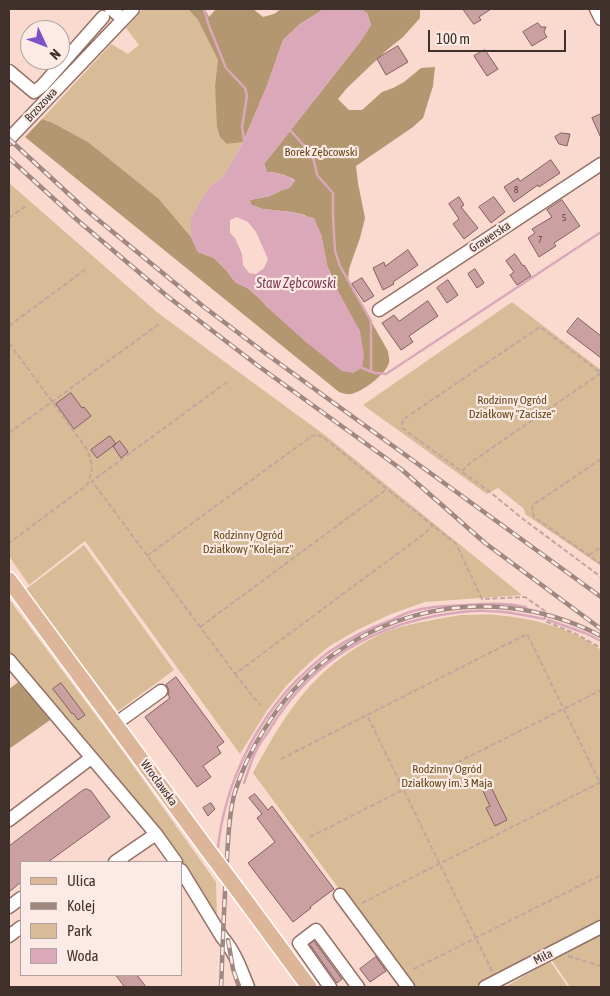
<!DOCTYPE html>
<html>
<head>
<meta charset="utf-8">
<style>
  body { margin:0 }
  #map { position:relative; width:610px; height:996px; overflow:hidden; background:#fad9cf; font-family:"Asap Condensed",sans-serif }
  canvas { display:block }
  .frame { position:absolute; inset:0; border:10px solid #40302b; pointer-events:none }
  .legend { position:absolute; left:20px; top:861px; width:162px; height:115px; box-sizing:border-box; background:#fbeae5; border:1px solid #b0a09b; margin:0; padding:6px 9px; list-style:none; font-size:15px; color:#40302b }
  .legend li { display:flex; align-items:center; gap:10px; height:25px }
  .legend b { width:25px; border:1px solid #b0a09b }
  .north { position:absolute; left:20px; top:20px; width:50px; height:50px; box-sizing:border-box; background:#fbeae5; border:1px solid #b0a09b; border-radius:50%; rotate:133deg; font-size:14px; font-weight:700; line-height:20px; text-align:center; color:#40302b }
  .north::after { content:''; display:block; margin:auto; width:18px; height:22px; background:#7e51ca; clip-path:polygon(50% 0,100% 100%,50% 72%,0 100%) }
  .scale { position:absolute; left:428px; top:30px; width:138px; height:22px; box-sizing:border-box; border:2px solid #40302b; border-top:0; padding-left:6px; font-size:15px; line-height:18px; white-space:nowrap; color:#40302b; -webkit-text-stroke:4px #fbeae5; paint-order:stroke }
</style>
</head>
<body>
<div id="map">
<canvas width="610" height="996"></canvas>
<div class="frame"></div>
<ul class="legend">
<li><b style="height:6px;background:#ddb699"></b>Ulica</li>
<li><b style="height:6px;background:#a08780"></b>Kolej</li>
<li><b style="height:14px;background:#d7bc97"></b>Park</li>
<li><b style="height:14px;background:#dba8b9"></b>Woda</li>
</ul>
<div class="north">N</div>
<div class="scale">100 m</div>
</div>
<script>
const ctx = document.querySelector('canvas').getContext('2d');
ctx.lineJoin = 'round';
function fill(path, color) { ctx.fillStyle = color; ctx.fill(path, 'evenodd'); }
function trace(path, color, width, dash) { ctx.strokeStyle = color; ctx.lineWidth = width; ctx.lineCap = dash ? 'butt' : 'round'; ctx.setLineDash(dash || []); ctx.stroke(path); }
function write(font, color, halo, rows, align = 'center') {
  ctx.font = font + ' "Asap Condensed",sans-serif'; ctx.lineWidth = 4.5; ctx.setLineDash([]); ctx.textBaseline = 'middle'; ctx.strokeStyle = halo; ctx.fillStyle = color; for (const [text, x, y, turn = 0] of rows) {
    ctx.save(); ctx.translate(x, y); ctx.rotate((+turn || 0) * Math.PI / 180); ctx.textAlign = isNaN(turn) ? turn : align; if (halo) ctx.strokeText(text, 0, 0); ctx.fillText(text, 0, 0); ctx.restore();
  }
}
const green = new Path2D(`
  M143 9H188L198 20 218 60 215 85 217 108 227 144 243 142 223 177 210 186 202 198 191 218V237L159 199 88 142 53 123 42 119 111 44 128 54 139 45 126 28Z
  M9 183 158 313 326 436 522 595 425 602 391 614 357 630 328 647 309 663 286 686 266 712 240 754 85 541 29 585 9 556Z
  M512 302 601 370V566L525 514 524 509 498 488 487 494 363 405Z
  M84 545 174 670 118 711 25 590Z
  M9 599 124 753 216 882 217 919 159 827 9 651Z
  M461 615C473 615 485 614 496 615 533 618 571 628 601 650V920L494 975 474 987H412L253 773C281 721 307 677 359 646 369 640 380 634 390 630 413 623 437 619 461 615Z
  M601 930V987H570L549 956Z
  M550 961 568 987H505Z`);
const forest = new Path2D(`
  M188 9H205L209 17 216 9H253L263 17 274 14 281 9H324L300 24 283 40 267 86 243 142 227 144 220 137 217 127 215 85 218 60 198 20Z
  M361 9H420V18L403 37 388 49 347 88 338 99 349 110H362L382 92 393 88 404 82 421 68 435 67 433 86 423 118 413 127 356 166 358 183 365 218 360 238 349 269 348 281 388 351C388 354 390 360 389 363 385 375 362 392 351 394 347 395 343 393 339 392L25 137 42 119 53 123 88 142 159 199 191 237 198 252 214 258 227 271 235 282 249 289 261 300 268 308 337 289 327 265 321 234 305 215 292 212 263 209 251 205 250 200 270 196 282 190 289 188 295 180C286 175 277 172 267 172L264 164 360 42 371 25 367 13Z
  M21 680 53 718 9 749V689Z`);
const water = new Path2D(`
  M324 9H361L367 13 371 25 360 42 264 164 267 172C277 172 286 175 295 181L290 188 282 190 270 196 250 200 252 205 263 209 292 212 314 218 321 234 327 265 337 289 360 331 364 355 362 368 353 373 342 371 307 343 268 308 261 300 249 289 235 282 227 271 214 258 198 252 191 237V218L202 198 210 186 223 177 243 142 267 86 283 40 300 24ZM237 217 248 222 256 232 268 259 264 268 256 274 249 273 243 265 242 254 235 238 230 233V220Z`);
const stream = new Path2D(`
  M204 9 209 26 226 68 245 88 247 96 242 127 244 140
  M291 131 307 149 314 161 317 175 333 193V217L335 251 340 266 371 321V372
  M362 368 375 373 386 374 601 232
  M548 620 585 633 601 641
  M244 783C248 772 251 761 256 751 259 744 264 738 268 732 306 668 362 630 435 616 452 613 470 610 487 611 507 611 525 615 544 619
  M218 847C225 784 255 722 300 677 309 669 319 659 329 652 348 639 367 629 389 621 396 618 403 614 410 612 428 606 447 606 466 605 478 604 491 603 504 604 511 604 519 606 526 607`);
const building = new Path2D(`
  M463 9H491L479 17 481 20 474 24Z
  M538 23 541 27H546L544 32 547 37 532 46 523 32Z
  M398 46 408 62 386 75 377 59Z
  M485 50 498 69 487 76 474 56Z
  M601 114V138L592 118Z
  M561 133 570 134 567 146 559 144 555 137Z
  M551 160 560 173 539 187 538 185 514 202 504 187 518 178 520 181Z
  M459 197 464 205 461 207 478 228 464 239 453 224 459 219 449 204Z
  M494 197 505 212 491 223 479 207Z
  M562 200 580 226 554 243 556 246 539 257 528 238 535 233 532 229 552 217 547 210Z
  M408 250 418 265 393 282 394 284 383 290 373 268 384 262 385 266Z
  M515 254 523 266 524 265 531 276 517 285 510 275 514 272 506 261Z
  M475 269 484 283 477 288 468 274Z
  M362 278 374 296 364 302 352 284Z
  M448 280 458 295 447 303 437 288Z
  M428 301 438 316 409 336 413 342 401 350 382 323 394 315 399 321Z
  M578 318 601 336V358L567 332Z
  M71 393 82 408 84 407 91 416 74 429 56 404Z
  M110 436 116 444 97 458 91 450Z
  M120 441 128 452 121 458 113 446Z
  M176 677 224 742 217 747 221 753 203 766 211 777 197 787 145 717 170 698 168 695 169 690 166 685Z
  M61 683 85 715 78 720 73 713 72 714 67 707 53 689Z
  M491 787 507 820 495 826 486 808 490 806 483 791Z
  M87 789 91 791 110 817 48 862H21V882L9 892V846L83 790Z
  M255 794 268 810 272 806 334 889 310 907 311 908 293 922 248 863 275 842 257 818 262 814 249 798Z
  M211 803 215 809 208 816 203 808Z
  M314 941 342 979 337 983 310 945Z
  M376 957 386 971 370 982 360 969Z
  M116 975H137L146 987H125Z`);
const path = new Path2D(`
  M9 218 27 205
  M9 326 86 269
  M9 343 84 445C93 460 94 469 87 485L9 543
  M227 382 92 481 235 674 424 534 433 525
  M9 433 159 324
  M601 459 533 505 532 511 534 517 601 564
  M462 471 470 463 601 373 540 327 405 418 402 423V428L490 492 523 519 601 577
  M589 555 601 547
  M147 556 312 436 317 435 323 437 387 489 456 544 482 599 525 597 545 611V618L547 622 576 634 601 648
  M200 627 387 489
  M235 674 260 705
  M281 759 367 715
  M310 837 601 690
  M362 903 601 782
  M568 956 601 966
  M414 969 601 875
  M492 971 367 715 527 634 601 785`);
const minor = new Path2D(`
  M111 9 123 19
  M596 9 601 19
  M9 71 34 92 42 86 103 17
  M9 139 133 9
  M379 310 601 164
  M9 660 156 834 176 862
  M115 724 161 691
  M9 820 91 758
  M115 862 156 834
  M181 870 222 937C235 952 241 969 248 987
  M340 895 408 987
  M9 907 21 898
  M9 936 21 927
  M330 987 299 943 316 930 358 987
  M485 987 601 927`);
const major = new Path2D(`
  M9 580 207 849
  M245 900 309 987`);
const rail = new Path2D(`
  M9 139 85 209 204 307 265 353 601 597
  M9 158 76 219 167 296 257 365 401 469 485 543 601 629
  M228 940 233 969 239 987
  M221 987C222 971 222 955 223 938 224 912 225 885 227 859 228 837 229 816 234 795 241 772 251 750 264 730 334 614 481 573 601 636`);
const majorBridge = new Path2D(`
  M207 849 245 900`);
const numberNames = [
  ["8",516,190],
  ["5",564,218],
  ["7",540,240]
];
const streetNames = [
  ["Brzozowa",41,105,-47],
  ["Grawerska",490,237,-33],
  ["Wrocławska",159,783,54],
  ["Miła",543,957,-27]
];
const parkNames = [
  ["Borek Zębcowski",321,152],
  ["Rodzinny Ogród",512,400],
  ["Działkowy \"Zacisze\"",512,414],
  ["Rodzinny Ogród",248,535],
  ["Działkowy \"Kolejarz\"",248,549],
  ["Rodzinny Ogród",447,769],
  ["Działkowy im. 3 Maja",447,783]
];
const waterNames = [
  ["Staw Zębcowski",296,284]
];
fill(green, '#d7bc97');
fill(forest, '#b39770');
fill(water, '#dba8b9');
trace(stream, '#dba8b9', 2.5);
fill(building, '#caa0a1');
trace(building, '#845e60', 1);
trace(minor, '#967166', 15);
trace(major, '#fff', 18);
trace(path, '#c1a69d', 2, [5, 2.5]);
trace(minor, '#fff', 12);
trace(major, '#ddb699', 15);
trace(rail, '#a08780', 4.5);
trace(rail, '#fbeae5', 2.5, [8]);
trace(majorBridge, '#fff', 18, []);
trace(majorBridge, '#ddb699', 15);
write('10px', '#624c48', null, numberNames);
write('12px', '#40302b', '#fbeae5', streetNames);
write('12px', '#644716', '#fbeae5', parkNames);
write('italic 14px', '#7f3e57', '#fbeae5', waterNames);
</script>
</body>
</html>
